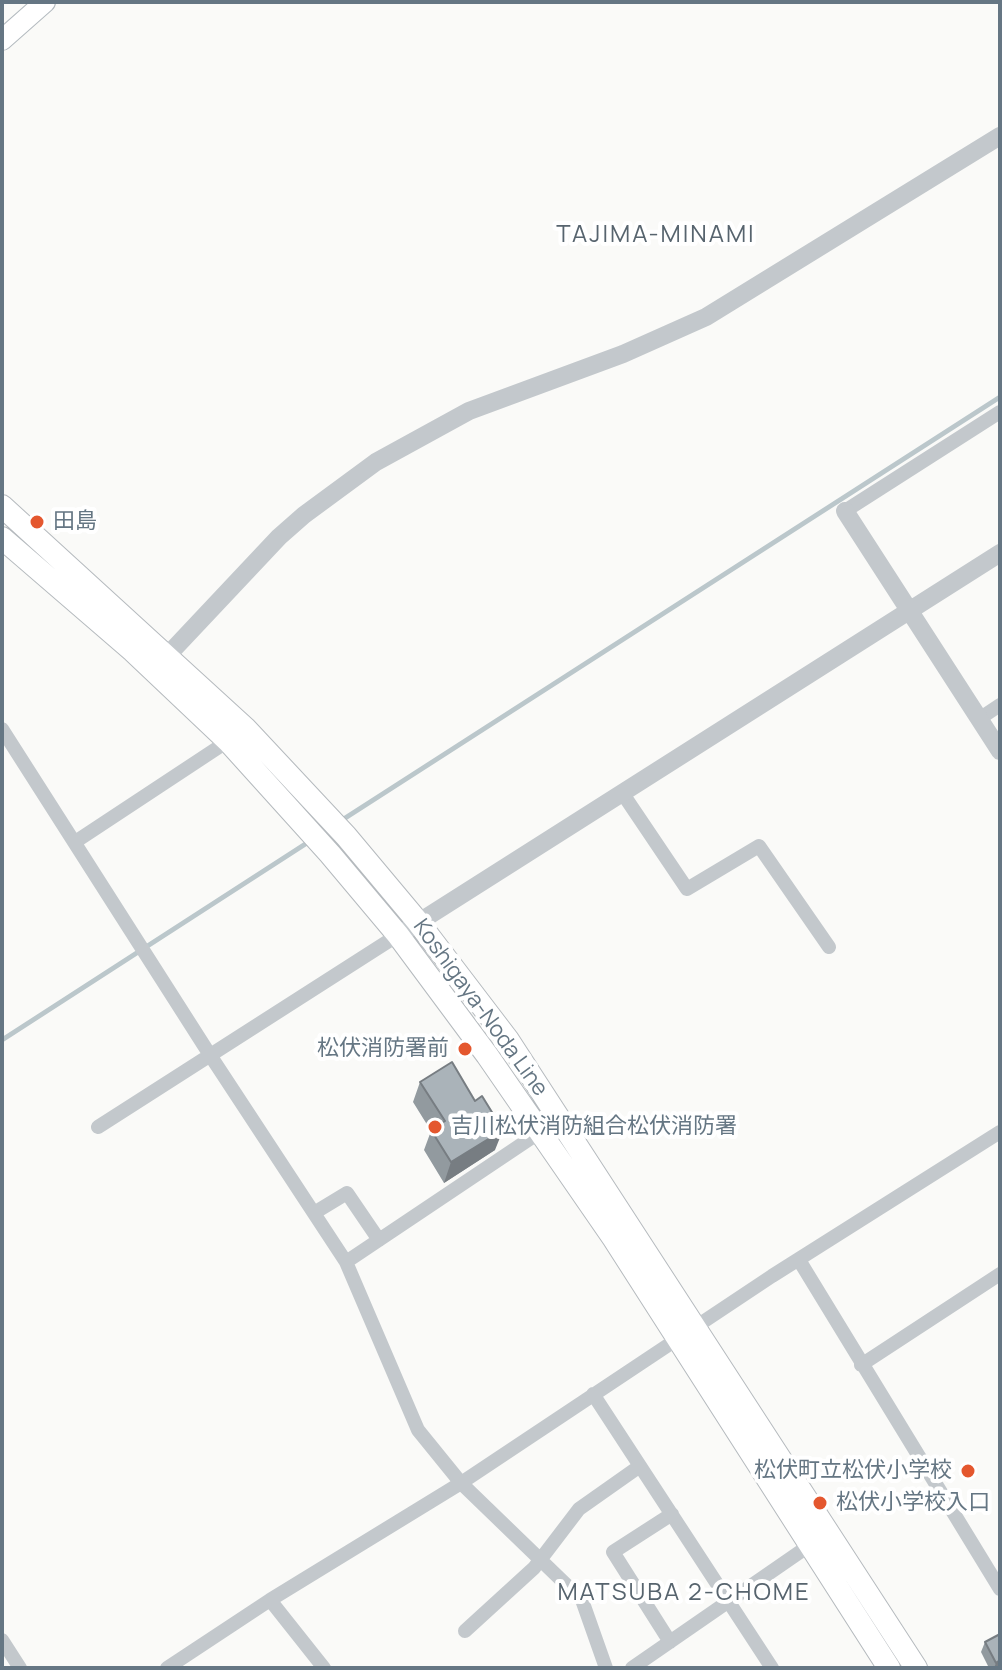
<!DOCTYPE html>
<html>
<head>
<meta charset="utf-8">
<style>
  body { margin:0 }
  #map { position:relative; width:1002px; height:1670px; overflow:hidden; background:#fafaf8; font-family:Manrope,sans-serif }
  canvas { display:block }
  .frame { position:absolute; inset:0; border:4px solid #657683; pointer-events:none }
</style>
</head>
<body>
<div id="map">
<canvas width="1002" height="1670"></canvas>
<div class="frame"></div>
</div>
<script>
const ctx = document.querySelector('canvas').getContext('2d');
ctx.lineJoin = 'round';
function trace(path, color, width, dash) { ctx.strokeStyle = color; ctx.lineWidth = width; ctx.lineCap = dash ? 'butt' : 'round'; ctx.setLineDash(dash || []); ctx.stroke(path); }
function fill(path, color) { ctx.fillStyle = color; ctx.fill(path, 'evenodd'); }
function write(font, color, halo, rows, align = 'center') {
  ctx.font = font + ' Manrope,"Noto Sans JP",sans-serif'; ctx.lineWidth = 8; ctx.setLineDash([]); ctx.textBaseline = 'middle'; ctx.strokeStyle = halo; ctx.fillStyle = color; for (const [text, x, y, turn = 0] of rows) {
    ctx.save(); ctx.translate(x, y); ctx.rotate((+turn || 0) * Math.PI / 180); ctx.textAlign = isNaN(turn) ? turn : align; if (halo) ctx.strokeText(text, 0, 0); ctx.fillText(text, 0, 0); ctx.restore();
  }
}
const stream = new Path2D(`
  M339 822 1000 397
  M2 1040 310 841`);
const minor = new Path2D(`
  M845 511 1000 412
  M979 719 1000 705
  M2 729 210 1055 346 1262 418 1430 461 1483 582 1600 606 1668
  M623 794 687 889 759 846 829 947
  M75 842 228 741
  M98 1127 398 935
  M314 1213 347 1193 379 1240
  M799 1260 1000 1589
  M346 1262 540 1132
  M861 1365 1000 1274
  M593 1394 772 1668
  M270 1600 324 1668
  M465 1631 534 1568 579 1509 640 1466
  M2 1640 20 1668
  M670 1642 613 1552 672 1514
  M167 1668 270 1600 461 1483 772 1276 1000 1132
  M632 1668 810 1545`);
const tertiary = new Path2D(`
  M845 511 1000 751
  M167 656 279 537 304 515 376 462 469 411 623 354 706 317 1000 136
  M408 929 1000 553`);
const secondary = new Path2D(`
  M2 40 45 2`);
const primary = new Path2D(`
  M2 506 245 728 346 836 418 922 508 1040 916 1668
  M2 538 133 651 228 741 330 854 398 935 487 1055 614 1239 889 1668`);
const wall = new Path2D(`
  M420 1082 495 1150 444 1183 424 1150 431 1131 413 1102Z
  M985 1642 1000 1668H989L981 1652Z`);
const shadedWall = new Path2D(`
  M503 1130 495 1150 444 1183 451 1162Z
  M1000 1660V1668H994L996 1663Z`);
const building = new Path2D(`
  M452 1062 475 1101 482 1096 503 1130 451 1162 431 1130 445 1121 420 1082Z
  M1000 1634V1660L996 1663 985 1642Z`);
const markers = [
  [37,522,8,"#e4572e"],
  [465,1049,8,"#e4572e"],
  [435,1127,8,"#e4572e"],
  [968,1471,8,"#e4572e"],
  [820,1503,8,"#e4572e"]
];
const poiNames = [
  ["田島",53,522],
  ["松伏消防署前",449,1049,"right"],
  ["吉川松伏消防組合松伏消防署",451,1127],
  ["松伏町立松伏小学校",952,1471,"right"],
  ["松伏小学校入口",836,1503]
];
const streetNames = [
  ["Koshigaya-Noda Line",480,1008,54]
];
const neighbourhoodNames = [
  ["TAJIMA-MINAMI",656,235],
  ["MATSUBA 2-CHOME",684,1593]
];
trace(stream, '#bbc7cb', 5);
trace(secondary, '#b3babf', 22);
trace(primary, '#b5babe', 24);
trace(minor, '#c3c8cc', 14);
trace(tertiary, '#c3c8cc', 18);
trace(secondary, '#fff', 20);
trace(primary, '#fff', 22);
fill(wall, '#929a9f');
fill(shadedWall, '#777d82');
fill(building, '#aab3b9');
trace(building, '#777d82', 2);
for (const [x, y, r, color] of markers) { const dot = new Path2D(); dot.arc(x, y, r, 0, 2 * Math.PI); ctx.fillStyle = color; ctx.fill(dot); trace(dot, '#fff', 3); }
write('22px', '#657683', '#fff', poiNames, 'left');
write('22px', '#657683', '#fff', streetNames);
ctx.letterSpacing = '2px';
write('24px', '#57646e', '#fff', neighbourhoodNames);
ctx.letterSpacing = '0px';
</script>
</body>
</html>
